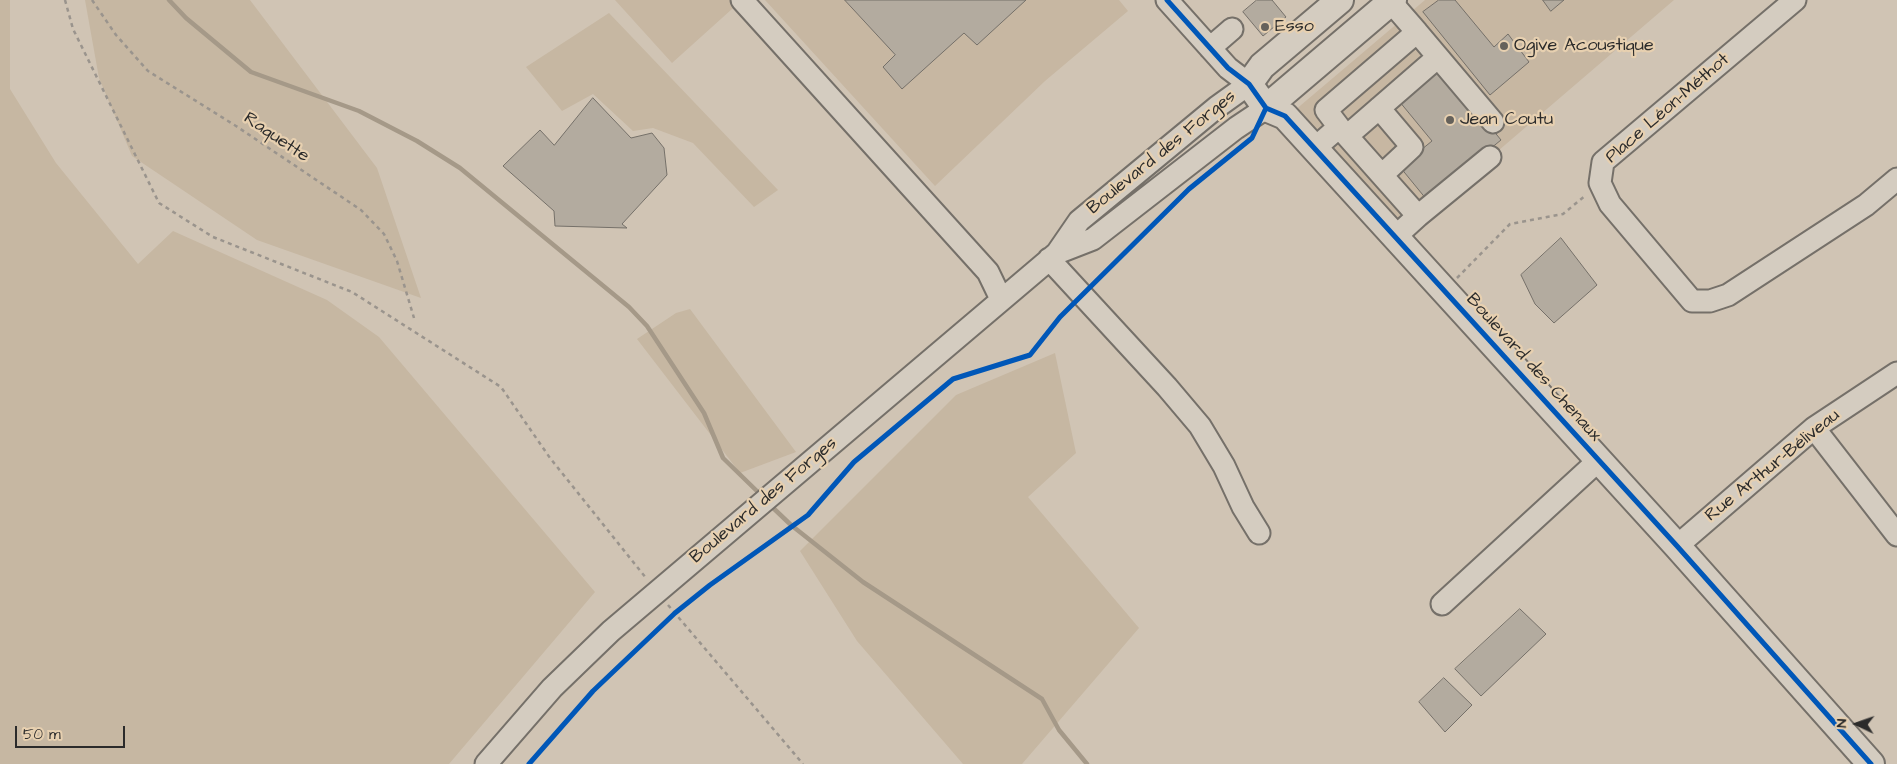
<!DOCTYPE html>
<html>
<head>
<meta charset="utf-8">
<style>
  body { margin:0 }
  #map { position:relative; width:1897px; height:764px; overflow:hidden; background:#d0c4b4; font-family:"Architects Daughter",sans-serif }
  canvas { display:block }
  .north { position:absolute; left:1832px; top:699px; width:50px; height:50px; -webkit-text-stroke:4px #e7d0b0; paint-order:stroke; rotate:273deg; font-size:14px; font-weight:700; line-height:20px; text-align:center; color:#2b2b2b }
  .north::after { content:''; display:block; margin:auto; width:18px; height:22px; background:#2b2b2b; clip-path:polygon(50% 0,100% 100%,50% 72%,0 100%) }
  .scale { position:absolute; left:15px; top:726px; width:110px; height:22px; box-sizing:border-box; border:2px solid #2b2b2b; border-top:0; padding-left:6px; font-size:15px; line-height:18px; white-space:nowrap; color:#2b2b2b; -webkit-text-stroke:4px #e7d0b0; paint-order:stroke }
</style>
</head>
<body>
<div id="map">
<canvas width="1897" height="764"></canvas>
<div class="north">N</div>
<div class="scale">50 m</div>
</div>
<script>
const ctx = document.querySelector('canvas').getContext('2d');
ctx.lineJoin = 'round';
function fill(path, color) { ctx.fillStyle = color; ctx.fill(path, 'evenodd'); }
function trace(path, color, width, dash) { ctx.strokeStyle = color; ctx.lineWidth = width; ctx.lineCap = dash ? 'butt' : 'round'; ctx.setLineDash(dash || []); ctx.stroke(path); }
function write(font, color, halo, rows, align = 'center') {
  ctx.font = font + ' "Architects Daughter",sans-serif'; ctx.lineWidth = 4.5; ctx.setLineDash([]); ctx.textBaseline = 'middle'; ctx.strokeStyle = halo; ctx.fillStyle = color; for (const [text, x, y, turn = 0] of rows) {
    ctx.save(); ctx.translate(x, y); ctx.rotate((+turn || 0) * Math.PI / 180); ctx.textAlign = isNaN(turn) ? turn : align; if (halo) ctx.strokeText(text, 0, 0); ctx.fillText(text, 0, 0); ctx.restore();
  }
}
const built = new Path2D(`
  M615 0H742L672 63Z
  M765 0H1119L1128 11 1045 81 935 186Z
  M1425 0H1674L1407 229 1294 111Z`);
const green = new Path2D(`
  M0 0H10V89L56 163 138 264 173 231 327 300 379 337 595 592 449 764H0Z
  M85 0H250L377 168 421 298 257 240 132 156 99 78Z
  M609 13 778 190 754 207 693 143 653 128 633 131 593 94 562 111 526 67Z
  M690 309 796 452 740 473 637 339 676 313Z
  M1055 353 1076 453 1028 497 1139 628 1022 764H963L857 641 800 551 956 395Z`);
const stream = new Path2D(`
  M169 0 186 18 251 72 359 111 417 141 460 168 629 307 647 326 704 413 723 458 762 496
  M769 504 791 525 863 582 1042 699 1059 730 1087 764`);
const building = new Path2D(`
  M845 0H1026L977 45 964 33 902 89 883 67 895 55Z
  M1257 0H1272L1286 17 1263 36 1243 12Z
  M1439 0H1455L1494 47 1508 34 1529 62 1490 95 1423 12Z
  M1543 0H1564L1551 11Z
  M1441 66 1501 140 1427 200 1400 167 1432 141 1399 101Z
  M593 98 631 138 652 133 664 148 667 175 622 224 627 228 555 226 554 211 503 166 540 130 554 145Z
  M1561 238 1597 285 1554 323 1535 304 1521 275Z
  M1520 609 1546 634 1481 696 1455 669Z
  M1444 678 1472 705 1445 732 1419 702Z`);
const path = new Path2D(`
  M65 0 73 29 159 203 213 237 352 292 501 387 550 458 646 578
  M92 0 116 35 148 71 236 126 361 210 384 234 397 261 414 318
  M1457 278 1510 224 1563 214 1586 195
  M668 605 803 764`);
const minor = new Path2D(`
  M742 0 988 272 1001 299
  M1795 0 1603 162 1600 183 1610 204 1692 301H1710L1728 295 1866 205 1897 179
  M1417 32 1493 122
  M1210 48 1232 29
  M1379 108 1412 147 1382 175
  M1339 127 1326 110 1417 32 1391 2
  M1347 136 1438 57
  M1315 148 1339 127 1418 216 1395 237
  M1418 216 1490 157
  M1057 253 1093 239 1236 128 1266 108
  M1049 259 1167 387 1200 426 1224 466 1243 507 1259 533
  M1814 428 1897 535
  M1677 546 1814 428 1897 373
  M1442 604 1599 460
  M486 764 552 688 611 631 1057 253 1079 221 1217 107 1249 84 1228 68 1167 0`);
const major = new Path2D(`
  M1340 0 1262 66 1249 84 1266 108 1285 116 1677 546 1871 764
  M1266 108 1393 0`);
const cycleway = new Path2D(`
  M1167 0 1228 68 1249 84 1266 108 1285 116 1677 546 1871 764
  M529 764 593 691 675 613 710 585 808 515 854 462 953 379 1030 355 1060 317 1189 189 1252 138 1266 108`);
const markers = [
  [1265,27,5,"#65615b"],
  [1504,46,5,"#65615b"],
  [1450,120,5,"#65615b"]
];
const poiNames = [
  ["Esso",1275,27],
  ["Ogive Acoustique",1514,46],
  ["Jean Coutu",1460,120]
];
const streetNames = [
  ["Place Léon-Méthot",1668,109,-41],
  ["Raquette",276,138,34],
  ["Boulevard des Forges",1162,153,-39],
  ["Boulevard des Chenaux",1533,368,48],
  ["Rue Arthur-Béliveau",1773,466,-39],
  ["Boulevard des Forges",764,501,-40]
];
fill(built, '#c7b7a2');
fill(green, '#c6b7a2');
trace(stream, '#a59988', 4.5);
fill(building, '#b3ab9f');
trace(building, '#757069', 1);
trace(minor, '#757069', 25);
trace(major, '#757069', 30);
trace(path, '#9a948d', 2.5, [4, 4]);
trace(minor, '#d4ccc0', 21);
trace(major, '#d4ccc0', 26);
trace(cycleway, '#0057b8', 5);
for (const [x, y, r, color] of markers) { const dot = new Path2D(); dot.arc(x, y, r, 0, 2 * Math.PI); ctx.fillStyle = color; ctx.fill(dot); trace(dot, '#e7d0b0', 2); }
write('18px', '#2b2b2b', '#e7d0b0', poiNames, 'left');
write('18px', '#2b2b2b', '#e7d0b0', streetNames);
</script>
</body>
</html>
